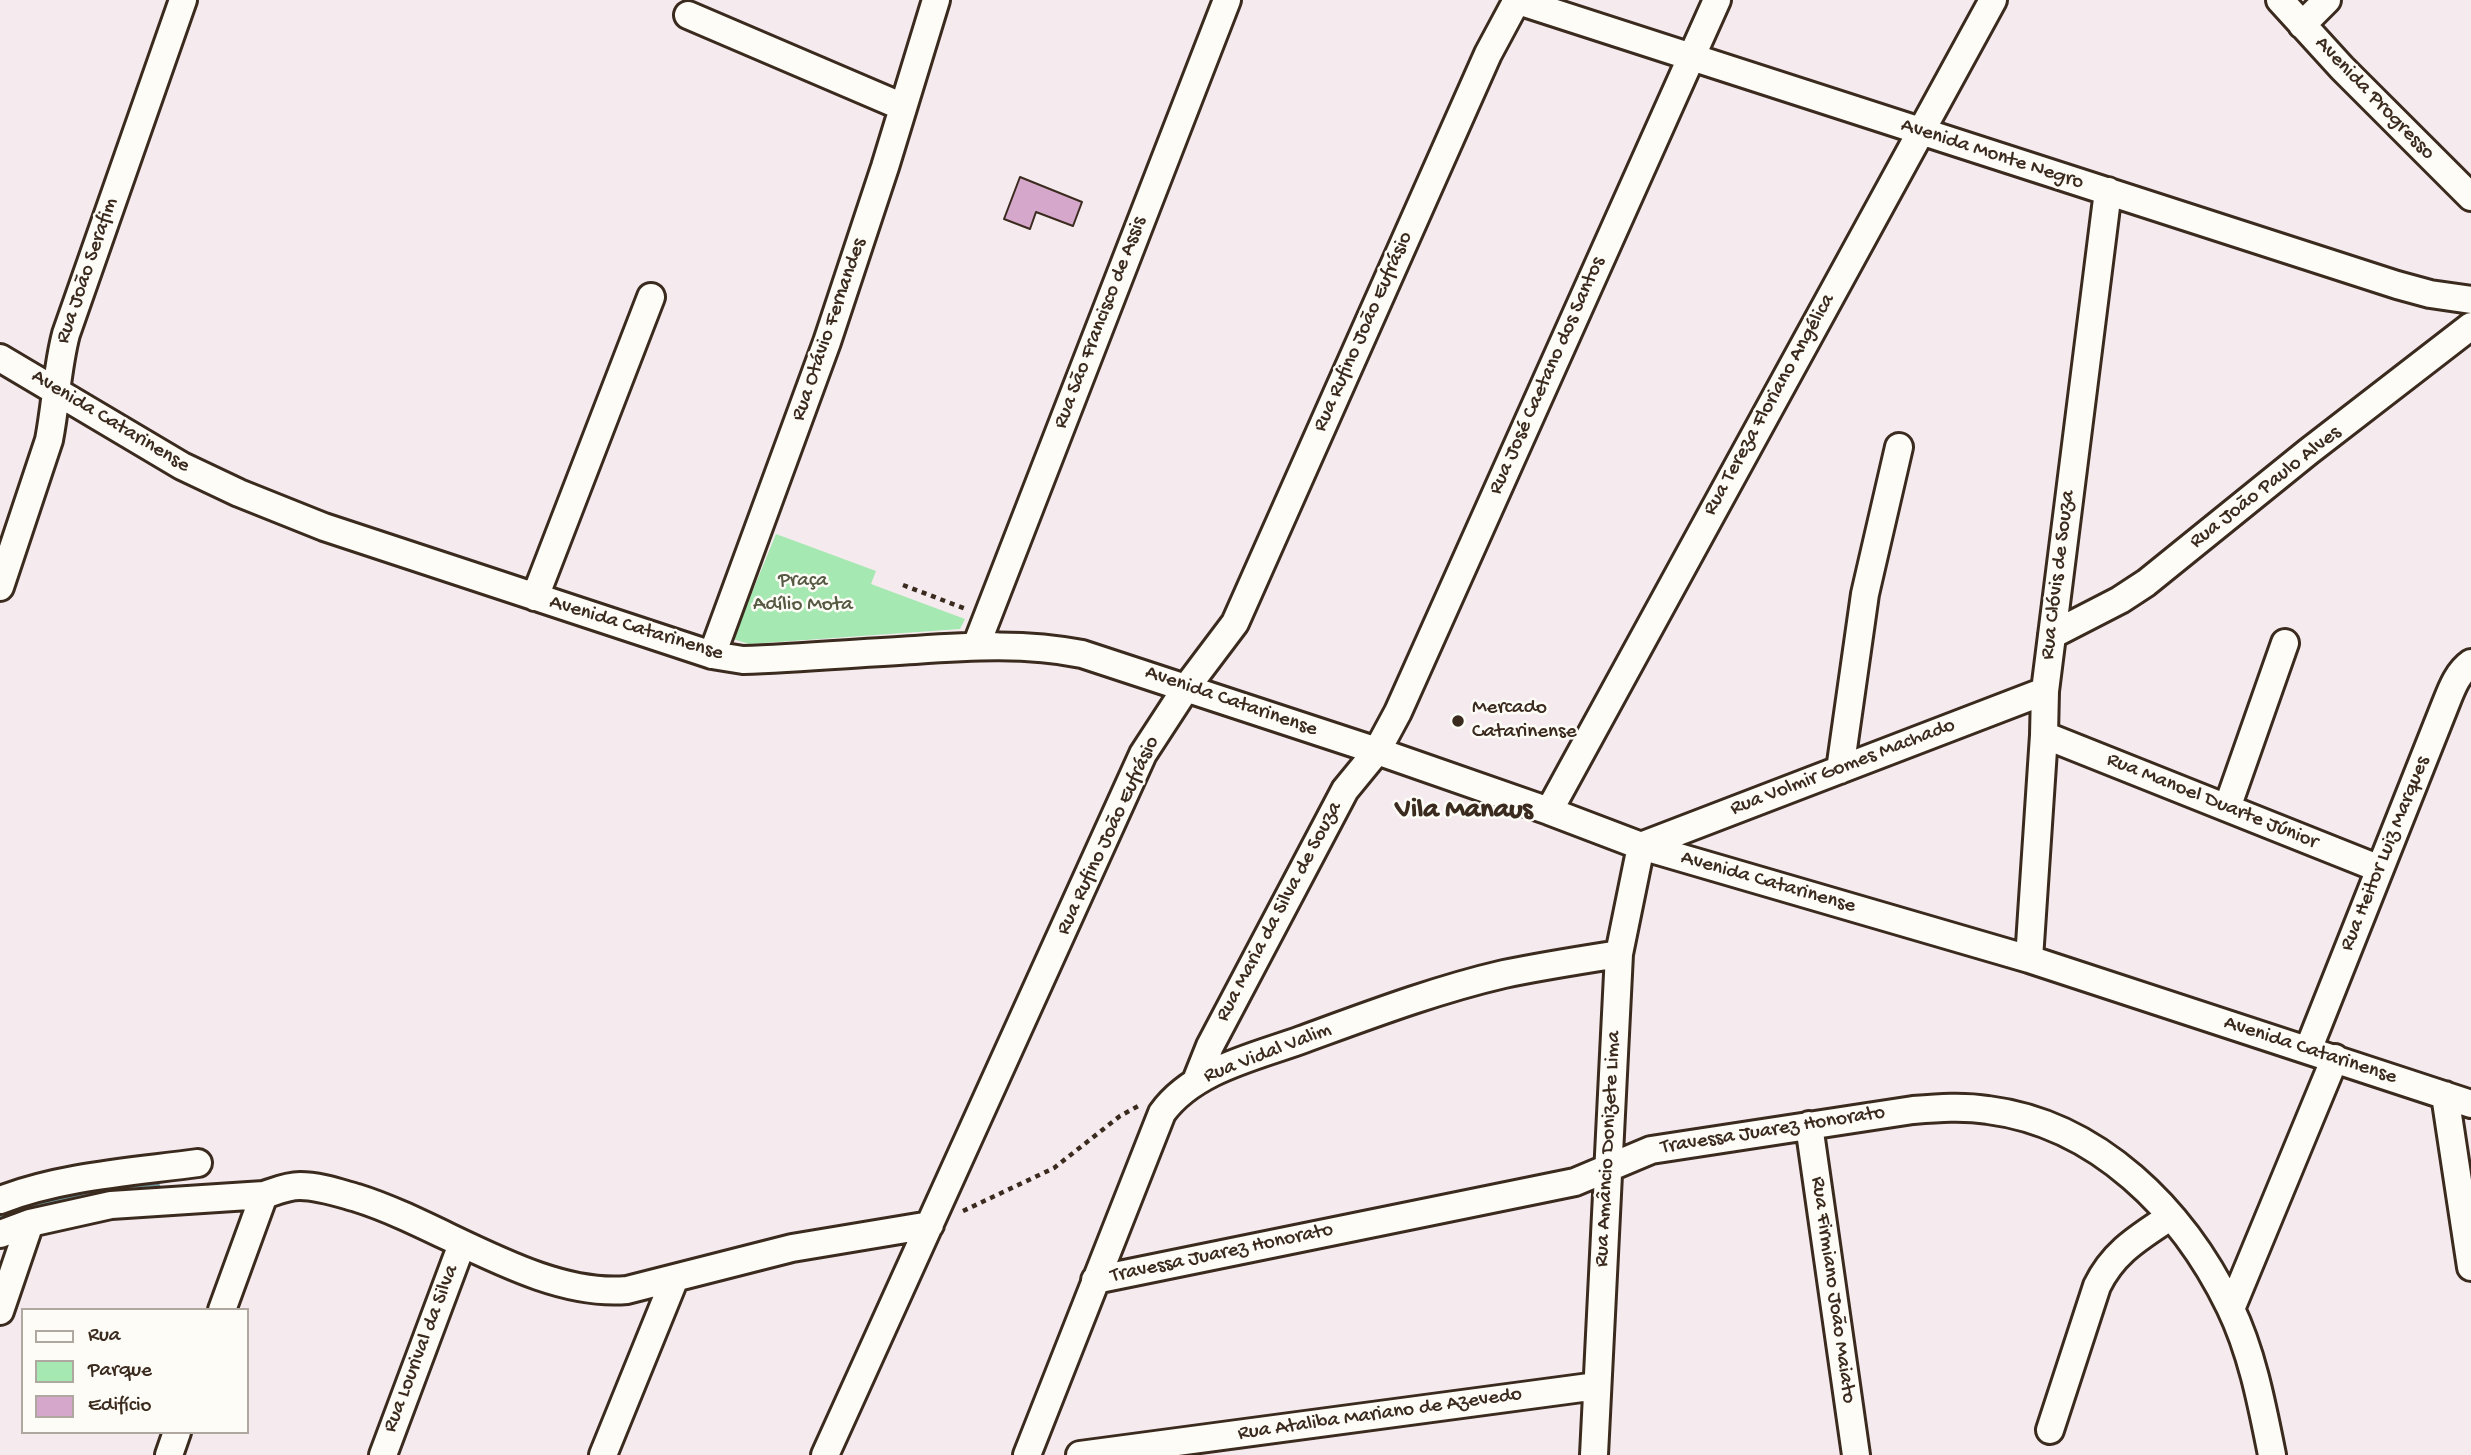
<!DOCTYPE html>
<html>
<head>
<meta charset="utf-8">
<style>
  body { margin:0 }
  #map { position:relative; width:2471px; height:1455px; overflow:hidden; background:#f5ebee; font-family:"Gochi Hand",sans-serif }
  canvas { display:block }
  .legend { position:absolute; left:21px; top:1308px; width:228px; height:126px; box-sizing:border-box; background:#fdfcf7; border:2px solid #afa8a0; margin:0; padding:9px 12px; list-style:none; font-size:21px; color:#3b2a1e }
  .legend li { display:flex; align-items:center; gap:14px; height:35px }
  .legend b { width:35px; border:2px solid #afa8a0 }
</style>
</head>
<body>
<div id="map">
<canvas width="2471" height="1455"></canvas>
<ul class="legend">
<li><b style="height:9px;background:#fdfcf7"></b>Rua</li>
<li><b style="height:19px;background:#a6e8b1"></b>Parque</li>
<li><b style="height:19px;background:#d5a8cb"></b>Edifício</li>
</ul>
</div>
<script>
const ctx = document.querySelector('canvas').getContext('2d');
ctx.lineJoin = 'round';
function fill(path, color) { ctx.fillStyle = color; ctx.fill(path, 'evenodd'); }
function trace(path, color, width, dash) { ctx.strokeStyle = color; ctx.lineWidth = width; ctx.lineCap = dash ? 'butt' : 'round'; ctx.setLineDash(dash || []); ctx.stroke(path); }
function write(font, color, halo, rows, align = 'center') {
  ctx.font = font + ' "Gochi Hand",sans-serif'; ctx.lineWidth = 5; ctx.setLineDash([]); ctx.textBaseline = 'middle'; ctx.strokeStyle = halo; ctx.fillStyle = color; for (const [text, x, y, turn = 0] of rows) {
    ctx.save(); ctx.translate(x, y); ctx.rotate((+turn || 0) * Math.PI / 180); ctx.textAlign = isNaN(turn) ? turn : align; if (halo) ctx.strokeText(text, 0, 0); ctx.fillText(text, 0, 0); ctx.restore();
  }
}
const green = new Path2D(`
  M776 534 876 571 871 584 965 619 960 629 749 644 733 639Z`);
const stream = new Path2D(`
  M116 1192 157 1187
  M0 1217 75 1197 104 1194`);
const building = new Path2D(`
  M1020 177 1082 202 1073 226 1036 212 1030 229 1004 219Z`);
const path = new Path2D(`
  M903 585 966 609
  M963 1211 1054 1168 1120 1116 1140 1105`);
const minor = new Path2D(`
  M1515 0 2397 285 2430 294 2471 300
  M2280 0 2342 68 2471 197
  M688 15 903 107
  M2302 25 2327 0
  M0 358 182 466 239 493 324 527 712 655 743 660C800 658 858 653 915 650 972 646 1027 643 1082 654L1377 751 1549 811 1641 846 2029 959 2471 1104
  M0 587 49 440C56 404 57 368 66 334L183 0
  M535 597 651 297
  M2052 635 2120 600 2146 583 2308 452 2471 326
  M976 646 1227 0
  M712 655 827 342 885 167 936 0
  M2044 735 2380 869
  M1840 770 1865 594 1899 447
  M2227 808 2285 643
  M1549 811 1993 0
  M2029 959 2044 735 2045 691 2108 191
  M2308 1050 2446 703C2452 688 2458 672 2471 663
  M1196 1081 1210 1046 1345 790 1377 751 1398 712 1717 0
  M2445 1095 2471 1267
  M1809 1125 1856 1455
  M0 1200C63 1176 132 1172 198 1163
  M0 1234 30 1223 111 1205 264 1195C276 1191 287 1186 300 1186 319 1186 339 1193 357 1198 441 1224 539 1298 627 1290L792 1248 930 1225
  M1095 1280 1575 1182 1651 1150 1913 1110C1938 1108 1963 1106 1988 1110 2098 1124 2183 1210 2230 1307 2252 1352 2262 1405 2272 1455
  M2231 1309 2335 1058
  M222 1310 264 1195
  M0 1311 30 1223
  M2050 1430 2097 1286C2114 1251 2140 1237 2171 1216
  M169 1455 177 1432
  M383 1455 462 1244
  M603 1455 675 1278
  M825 1455 1143 754 1186 688 1235 623 1488 54 1517 0
  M1027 1455 1162 1113C1193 1070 1254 1057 1301 1040 1367 1016 1435 990 1504 974 1542 966 1581 960 1619 954
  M1080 1455 1597 1386
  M1594 1455 1619 954 1641 846 2045 691`);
const markers = [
  [1458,721,7,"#3b2a1e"]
];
const streetNames = [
  ["Avenida Progresso",2374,99,46],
  ["Avenida Monte Negro",1992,155,18],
  ["Rua João Serafim",88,271,-71],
  ["Rua São Francisco de Assis",1101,323,-69],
  ["Rua Otávio Fernandes",830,330,-71],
  ["Rua Rufino João Eufrásio",1364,332,-66],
  ["Rua José Caetano dos Santos",1548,376,-66],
  ["Rua Tereza Floriano Angélica",1770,405,-61],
  ["Avenida Catarinense",110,422,31],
  ["Rua João Paulo Alves",2266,488,-38],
  ["Rua Clóvis de Souza",2059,575,-83],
  ["Avenida Catarinense",636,629,17],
  ["Avenida Catarinense",1231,702,19],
  ["Rua Volmir Gomes Machado",1843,768,-21],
  ["Rua Manoel Duarte Júnior",2212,802,22],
  ["Rua Rufino João Eufrásio",1109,836,-65],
  ["Rua Heitor Luiz Marques",2386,854,-68],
  ["Avenida Catarinense",1768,883,16],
  ["Rua Maria da Silva de Souza",1280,912,-62],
  ["Avenida Catarinense",2310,1051,18],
  ["Rua Vidal Valim",1268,1054,-21],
  ["Travessa Juarez Honorato",1773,1131,-9],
  ["Rua Amâncio Donizete Lima",1609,1149,-87],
  ["Travessa Juarez Honorato",1222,1254,-12],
  ["Rua Firmiano João Maiato",1832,1290,82],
  ["Rua Lourival da Silva",422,1349,-69],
  ["Rua Ataliba Mariano de Azevedo",1380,1415,-8]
];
const parkNames = [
  ["Praça",803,582],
  ["Adílio Mota",803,606]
];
const poiNames = [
  ["Mercado",1472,709],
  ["Catarinense",1472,733]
];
const districtNames = [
  ["Vila Manaus",1464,812]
];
fill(green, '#a6e8b1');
trace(stream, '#6d949a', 7);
fill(building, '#d5a8cb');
trace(building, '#3b2a1e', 2);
trace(minor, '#3b2a1e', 32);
trace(path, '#3b2a1e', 4.5, [5, 5]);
trace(minor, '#fdfcf7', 26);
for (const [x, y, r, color] of markers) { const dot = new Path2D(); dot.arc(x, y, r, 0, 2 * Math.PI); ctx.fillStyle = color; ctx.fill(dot); trace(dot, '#fdfcf7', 2.5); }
write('21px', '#3b2a1e', '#fdfcf7', streetNames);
write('21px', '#565a43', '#fdfcf7', parkNames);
write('21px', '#3b2a1e', '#fdfcf7', poiNames, 'left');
write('bold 28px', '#3b2a1e', '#fdfcf7', districtNames);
</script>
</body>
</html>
